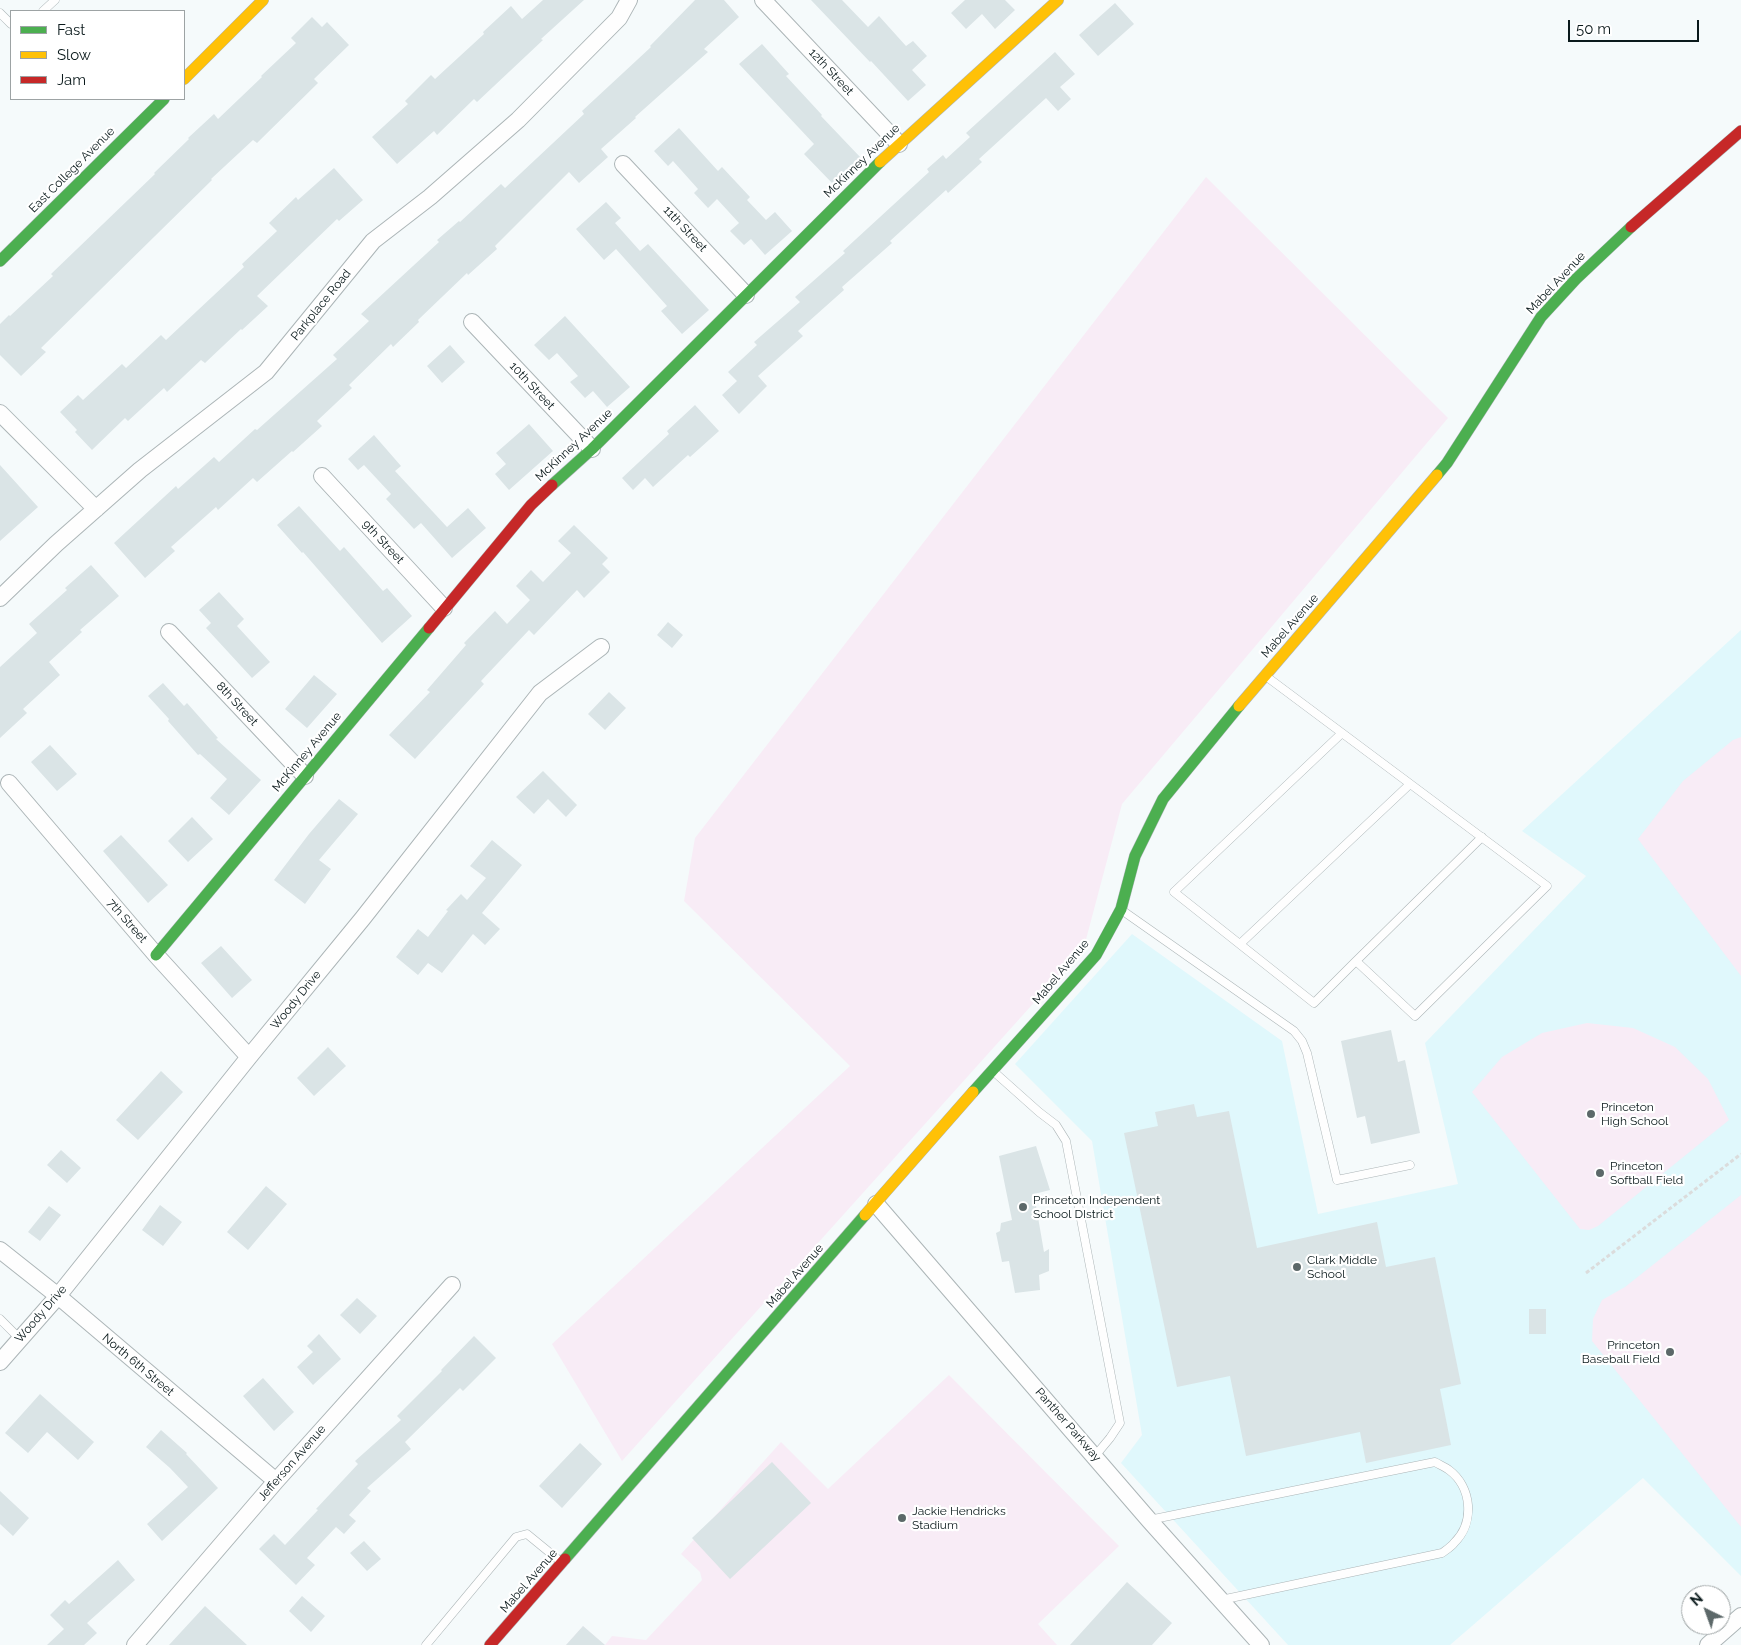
<!DOCTYPE html>
<html>
<head>
<meta charset="utf-8">
<style>
  body { margin:0 }
  #map { position:relative; width:1741px; height:1645px; overflow:hidden; background:#f5fafb; font-family:Raleway,sans-serif }
  canvas { display:block }
  .legend { position:absolute; left:10px; top:10px; width:175px; height:90px; box-sizing:border-box; background:#fff; border:1px solid #9da3a4; margin:0; padding:6px 9px; list-style:none; font-size:15px; color:#0a191b }
  .legend li { display:flex; align-items:center; gap:10px; height:25px }
  .legend b { width:25px; border:1px solid #9da3a4 }
  .north { position:absolute; left:1681px; top:1585px; width:50px; height:50px; box-sizing:border-box; background:#fff; border:1px solid #9da3a4; border-radius:50%; rotate:318deg; font-size:14px; font-weight:700; line-height:20px; text-align:center; color:#0a191b }
  .north::after { content:''; display:block; margin:auto; width:18px; height:22px; background:#5c6869; clip-path:polygon(50% 0,100% 100%,50% 72%,0 100%) }
  .scale { position:absolute; left:1568px; top:20px; width:131px; height:22px; box-sizing:border-box; border:2px solid #0a191b; border-top:0; padding-left:6px; font-size:15px; line-height:18px; white-space:nowrap; color:#0a191b; -webkit-text-stroke:4px #fff; paint-order:stroke }
</style>
</head>
<body>
<div id="map">
<canvas width="1741" height="1645"></canvas>
<ul class="legend">
<li><b style="height:6px;background:#4caf50"></b>Fast</li>
<li><b style="height:6px;background:#ffc107"></b>Slow</li>
<li><b style="height:6px;background:#c62828"></b>Jam</li>
</ul>
<div class="north">N</div>
<div class="scale">50 m</div>
</div>
<script>
const ctx = document.querySelector('canvas').getContext('2d');
ctx.lineJoin = 'round';
function fill(path, color) { ctx.fillStyle = color; ctx.fill(path, 'evenodd'); }
function trace(path, color, width, dash) { ctx.strokeStyle = color; ctx.lineWidth = width; ctx.lineCap = dash ? 'butt' : 'round'; ctx.setLineDash(dash || []); ctx.stroke(path); }
function write(font, color, halo, rows, align = 'center') {
  ctx.font = font + ' Raleway,sans-serif'; ctx.lineWidth = 4.5; ctx.setLineDash([]); ctx.textBaseline = 'middle'; ctx.strokeStyle = halo; ctx.fillStyle = color; for (const [text, x, y, turn = 0] of rows) {
    ctx.save(); ctx.translate(x, y); ctx.rotate((+turn || 0) * Math.PI / 180); ctx.textAlign = isNaN(turn) ? turn : align; if (halo) ctx.strokeText(text, 0, 0); ctx.fillText(text, 0, 0); ctx.restore();
  }
}
const built = new Path2D(`
  M1741 630V1576L1643 1478 1450 1645H1288L1121 1463 1142 1435 1092 1141 1015 1064 1132 934 1282 1041 1318 1214 1458 1184 1425 1043 1586 876 1522 831Z`);
const green = new Path2D(`
  M1206 177 1448 418 1122 804 1084 947 622 1461 552 1344 850 1066 684 901 695 838Z
  M1741 737V976L1638 839 1683 781 1733 740Z
  M1587 1023 1633 1028 1675 1047 1708 1079 1729 1120 1598 1226 1589 1230 1580 1229 1472 1092 1502 1057 1542 1033Z
  M1741 1195V1527L1592 1341 1593 1319 1602 1300 1625 1287Z
  M949 1375 1119 1546 1038 1624 1057 1645H566L583 1626 605 1645 612 1636 646 1640 702 1580 700 1572 681 1554 781 1442 828 1489Z`);
const building = new Path2D(`
  M543 0H584L541 39 543 40 477 102 474 99 437 135 434 131 397 164 372 137 408 104 405 101 431 75 435 79 484 34 483 32 511 6 522 19Z
  M695 0H724L739 17 704 49 708 52 635 117 636 118 601 149 608 157 579 183 569 172 495 246 497 249 468 275 467 273 418 320 419 322 393 347 391 344 349 385 352 388 317 421 322 426 293 452 292 451 257 482 253 478 218 510 216 507 171 547 175 551 145 578 114 543 176 486 178 489 214 457 219 462 255 429 257 430 337 359 333 355 369 321 361 314 439 242 437 240 459 221 460 222 501 184 505 188 584 114 582 111 651 47 650 46Z
  M811 0H842L868 27 879 16 906 46 913 41 927 56 912 70 926 85 908 101 871 61 870 62Z
  M965 0H1005L1015 10 995 29 982 14 966 29 951 13Z
  M1115 3 1134 24 1098 56 1079 35Z
  M312 17 322 27 327 22 349 45 314 79 318 83 257 143 253 140 211 179 212 180 41 348 46 352 21 376 0 355V324L9 315 10 316 53 276 51 274 155 174 154 173 189 139 188 138 214 114 218 119 262 77 261 76 296 43 291 38Z
  M762 44 789 74 786 76 822 115 821 116 861 158 833 184 804 154 814 144 739 64Z
  M1055 52 1075 74 1060 87 1071 99 1058 111 1046 98 979 159 982 162 948 193 946 190 890 241 892 243 842 287 844 290 798 331 803 336 758 376 767 386 739 414 722 395 737 381 728 372 757 345 754 342 800 302 795 297 845 253 843 251 929 172 927 169 943 155 946 159 970 137 966 133Z
  M679 128 718 171 722 167 750 197 747 200 766 220 775 212 792 231 765 255 751 239 744 245 730 231 739 223 717 199 708 208 694 193 698 189 673 161 668 166 654 151Z
  M334 168 363 200 339 221 337 219 257 296 268 306 242 330 241 329 205 363 201 360 167 392 164 388 128 421 125 418 92 450 75 432 77 430 60 412 78 395 83 400 122 364 126 368 161 335 166 340 244 267 242 264 277 231 269 223 296 197 298 200Z
  M606 202 621 218 615 223 640 251 648 244 709 310 682 334 661 311 667 306 616 249 604 260 576 229Z
  M565 316 630 387 607 407 593 391 585 398 570 382 578 376 557 353 549 360 534 345Z
  M450 345 465 362 442 383 427 366Z
  M695 405 719 431 690 457 688 455 653 487 645 478 633 490 622 478 669 434 667 431Z
  M529 424 553 451 509 490 495 474 506 464 496 453Z
  M374 435 401 466 395 471 447 527 468 508 486 528 452 558 421 523 414 529 386 499 391 494 364 465 358 470 348 459Z
  M0 465 38 507 0 541Z
  M299 506 340 551 344 547 383 591 387 588 412 616 382 643 303 552 302 553 277 525Z
  M574 525 608 558 602 564 610 572 584 598 577 590 534 635 529 630 481 681 484 684 415 759 389 735 430 692 427 690 466 645 464 643 495 611 507 624 530 600 516 586 531 570 543 582 571 553 558 541Z
  M91 565 119 596 80 630 82 632 49 662 60 675 23 709 27 713 0 738V667L37 633 29 624 67 590 65 588Z
  M219 592 244 619 237 626 270 662 252 678 206 628 211 623 199 610Z
  M668 622 683 635 672 648 657 635Z
  M314 675 337 694 307 728 285 709Z
  M163 683 184 706 187 703 218 738 216 739 261 780 229 815 210 798 227 779 200 754 198 755 168 721 169 719 148 696Z
  M609 692 626 708 605 730 588 714Z
  M50 745 77 774 57 791 31 762Z
  M543 771 577 805 566 817 548 799 534 814 516 797Z
  M339 799 358 814 319 860 331 869 305 904 274 880 309 834Z
  M192 817 213 839 188 862 168 841Z
  M121 835 168 885 148 903 103 851Z
  M492 840 522 865 482 913 500 929 485 945 473 934 442 973 428 963 418 975 396 957 418 929 428 937 448 911 446 910 461 894 467 900 486 878 470 866Z
  M221 946 252 980 232 998 201 963Z
  M1391 1030 1398 1062 1405 1060 1420 1133 1371 1144 1365 1116 1357 1118 1341 1041Z
  M328 1047 346 1066 314 1096 297 1078Z
  M161 1071 183 1092 138 1140 116 1120Z
  M1194 1104 1197 1117 1229 1111 1257 1248 1377 1222 1386 1267 1435 1257 1461 1384 1440 1389 1451 1445 1366 1463 1360 1432 1246 1456 1230 1376 1177 1387 1124 1133 1158 1126 1155 1112Z
  M1036 1146 1050 1190 1034 1194 1044 1252 1049 1249V1271L1039 1275 1040 1290 1015 1293 1009 1261 1002 1262 996 1233 1000 1231 1001 1223 1012 1220 999 1156Z
  M61 1150 81 1168 67 1183 47 1165Z
  M266 1186 287 1204 248 1250 227 1232Z
  M160 1205 182 1222 163 1246 142 1230Z
  M49 1206 61 1215 40 1241 28 1232Z
  M357 1298 377 1316 360 1334 340 1315Z
  M1529 1309H1546V1334H1529Z
  M319 1334 341 1359 313 1385 297 1367 313 1352 307 1346Z
  M474 1336 496 1358 463 1391 460 1388 405 1442 411 1449 367 1488 371 1491 349 1515 356 1521 344 1534 336 1527 307 1558 315 1565 296 1585 259 1549 274 1534 285 1545 318 1510 316 1509 358 1464 355 1461 401 1420 397 1416 442 1371 441 1370Z
  M263 1378 294 1412 274 1431 243 1396Z
  M40 1394 94 1442 78 1460 47 1432 28 1453 5 1433Z
  M161 1430 187 1453 186 1454 218 1488 162 1541 147 1524 188 1487 170 1468 146 1447Z
  M580 1443 602 1464 562 1508 539 1486Z
  M772 1462 811 1503 730 1579 692 1538Z
  M0 1491 29 1518 13 1536 0 1524Z
  M364 1541 381 1559 367 1571 350 1553Z
  M118 1560 135 1580 87 1623 97 1633 84 1645H47L64 1629 50 1615 65 1600 69 1604Z
  M1127 1582 1172 1623 1152 1645H1070Z
  M302 1596 325 1616 311 1632 289 1611Z
  M205 1606 247 1645H169Z
  M583 1626 605 1645H566Z`);
const path = new Path2D(`
  M1586 1273 1741 1154`);
const lane = new Path2D(`
  M43 11 55 0
  M0 13 11 24
  M1267 677 1547 886 1415 1016 1356 961 1314 1003 1174 892 1342 733
  M1123 911 1294 1031 1302 1041 1307 1053 1337 1180 1410 1165
  M1240 944 1410 784
  M1356 961 1482 837
  M993 1071 1039 1112 1056 1125 1066 1141 1120 1423 1110 1438 1095 1456
  M0 1319 20 1339
  M1149 1520 1435 1462C1440 1465 1445 1467 1449 1470 1472 1487 1475 1523 1454 1543 1451 1547 1446 1550 1442 1553L1221 1600
  M426 1645 516 1537 527 1534 560 1561`);
const street = new Path2D(`
  M763 0 899 144
  M623 164 746 295
  M472 322 592 449
  M0 413 96 509
  M322 476 444 608
  M0 598 56 544 140 470 266 372 373 241 430 197 518 120 619 18 629 0
  M169 632 305 776
  M9 783 156 955 249 1057
  M876 1204 1149 1520 1261 1645
  M0 1250 58 1296 276 1481
  M0 1362 58 1296 249 1057 363 918 540 693 601 647
  M135 1645 276 1481 452 1285
  M1708 1645 1741 1616`);
const fast = new Path2D(`
  M0 261 164 99
  M1437 475 1447 463 1541 317 1576 279 1631 227
  M552 485 592 449 880 162
  M156 955 429 628
  M973 1092 1096 955 1121 909 1135 856 1163 799 1239 706
  M565 1559 865 1215`);
const slow = new Path2D(`
  M184 79 263 0
  M880 162 1058 0
  M1239 706 1437 475
  M865 1215 973 1092`);
const jam = new Path2D(`
  M1631 227 1741 131
  M429 628 531 505 552 485
  M490 1645 565 1559`);
const markers = [
  [1591,1114,5,"#5c6869"],
  [1600,1173,5,"#5c6869"],
  [1023,1207,5,"#5c6869"],
  [1297,1267,5,"#5c6869"],
  [1670,1352,5,"#5c6869"],
  [902,1518,5,"#5c6869"]
];
const streetNames = [
  ["12th Street",831,72,47],
  ["McKinney Avenue",862,161,-44],
  ["East College Avenue",72,170,-45],
  ["11th Street",685,229,47],
  ["Mabel Avenue",1556,283,-47],
  ["Parkplace Road",321,305,-51],
  ["10th Street",532,386,47],
  ["McKinney Avenue",574,445,-43],
  ["9th Street",383,542,47],
  ["Mabel Avenue",1290,626,-49],
  ["8th Street",237,704,47],
  ["McKinney Avenue",307,752,-50],
  ["7th Street",127,921,49],
  ["Mabel Avenue",1061,972,-50],
  ["Woody Drive",296,1000,-51],
  ["Mabel Avenue",795,1276,-49],
  ["Woody Drive",41,1314,-49],
  ["North 6th Street",138,1365,40],
  ["Panther Parkway",1068,1425,49],
  ["Jefferson Avenue",292,1463,-49],
  ["Mabel Avenue",529,1581,-49]
];
const poiNames = [
  ["Princeton",1601,1107],
  ["High School",1601,1121],
  ["Princeton",1610,1166],
  ["Softball Field",1610,1180],
  ["Princeton Independent",1033,1200],
  ["School DIstrict",1033,1214],
  ["Clark Middle",1307,1260],
  ["School",1307,1274],
  ["Princeton",1660,1345,"right"],
  ["Baseball Field",1660,1359,"right"],
  ["Jackie Hendricks",912,1511],
  ["Stadium",912,1525]
];
fill(built, '#e0f8fc');
fill(green, '#f8ecf6');
fill(building, '#dae4e6');
trace(lane, '#acb5b7', 9);
trace(street, '#acb5b7', 18);
trace(fast, '#acb5b7', 12);
trace(slow, '#acb5b7', 12);
trace(jam, '#acb5b7', 12);
trace(path, '#dbdcdc', 3, [4, 2.5]);
trace(lane, '#fefefe', 8);
trace(street, '#fefefe', 16);
trace(fast, '#4caf50', 11);
trace(slow, '#ffc107', 11);
trace(jam, '#c62828', 11);
for (const [x, y, r, color] of markers) { const dot = new Path2D(); dot.arc(x, y, r, 0, 2 * Math.PI); ctx.fillStyle = color; ctx.fill(dot); trace(dot, '#fff', 2); }
write('12px', '#0a191b', '#fff', streetNames);
write('12px', '#0a191b', '#fff', poiNames, 'left');
</script>
</body>
</html>
